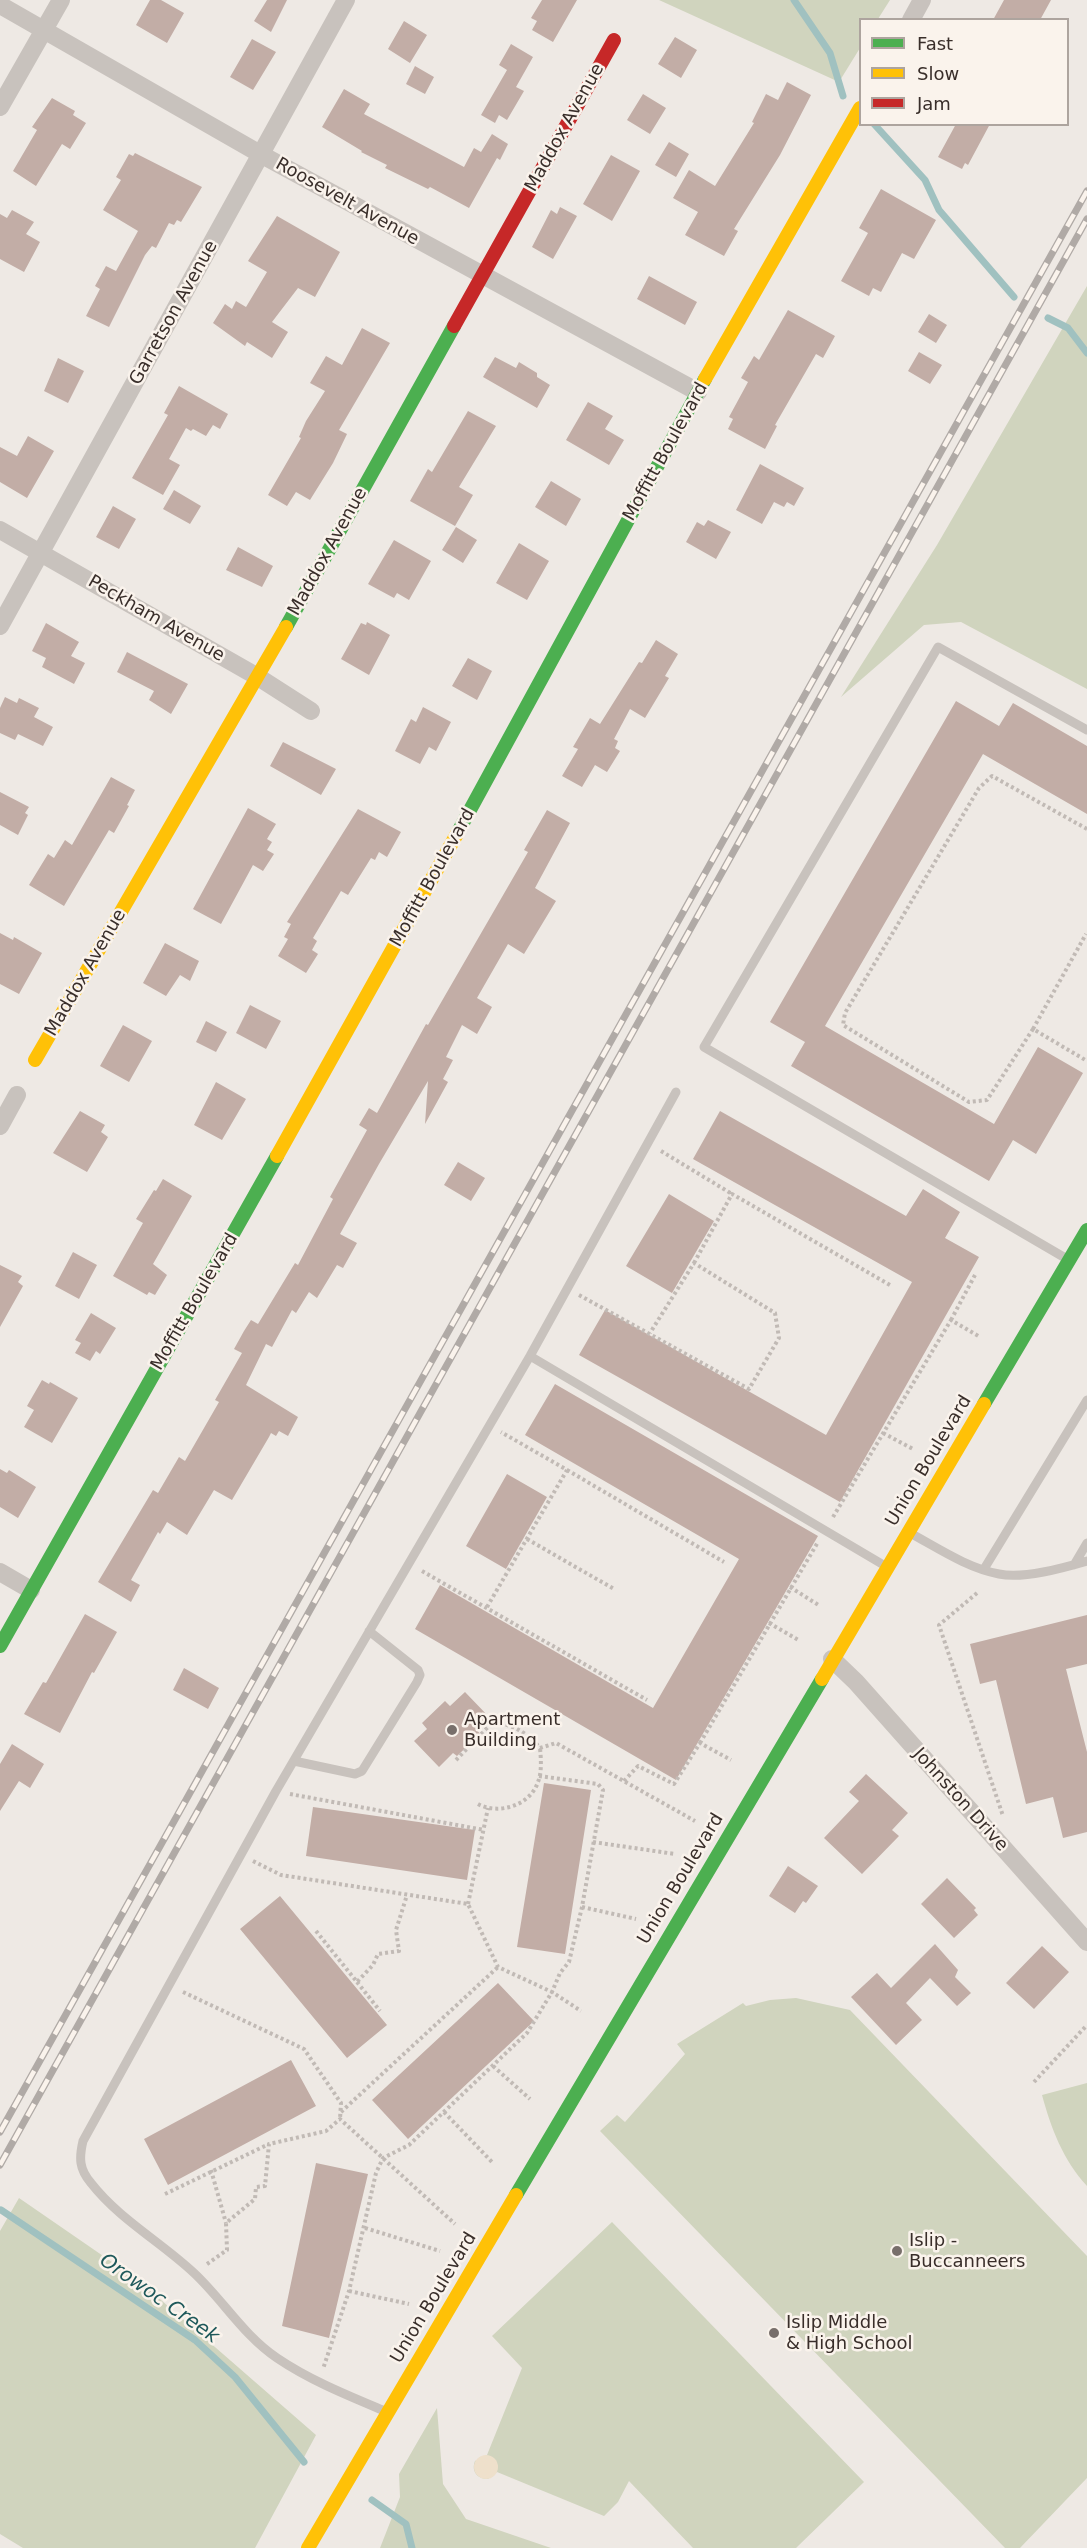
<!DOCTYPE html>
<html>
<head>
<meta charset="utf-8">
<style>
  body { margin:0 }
  #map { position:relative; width:1087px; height:2548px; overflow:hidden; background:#eee9e4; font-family:"DejaVu Sans",sans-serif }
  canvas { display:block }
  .legend { position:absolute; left:859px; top:18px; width:210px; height:108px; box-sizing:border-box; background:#faf3ec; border:2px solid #ada49e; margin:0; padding:8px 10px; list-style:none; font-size:18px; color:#392e2a }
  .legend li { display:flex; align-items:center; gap:12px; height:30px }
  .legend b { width:30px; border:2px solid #ada49e }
</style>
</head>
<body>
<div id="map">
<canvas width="1087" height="2548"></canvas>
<ul class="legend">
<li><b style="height:8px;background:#4caf50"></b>Fast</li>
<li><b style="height:8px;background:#ffc107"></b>Slow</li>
<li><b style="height:8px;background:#c62828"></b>Jam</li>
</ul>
</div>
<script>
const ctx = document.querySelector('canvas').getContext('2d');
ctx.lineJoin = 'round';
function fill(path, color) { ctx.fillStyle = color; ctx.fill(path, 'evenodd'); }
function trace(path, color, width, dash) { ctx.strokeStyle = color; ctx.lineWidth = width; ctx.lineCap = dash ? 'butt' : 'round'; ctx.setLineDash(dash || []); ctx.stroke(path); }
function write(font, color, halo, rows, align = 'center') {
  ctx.font = font + ' "DejaVu Sans",sans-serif'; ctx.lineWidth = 5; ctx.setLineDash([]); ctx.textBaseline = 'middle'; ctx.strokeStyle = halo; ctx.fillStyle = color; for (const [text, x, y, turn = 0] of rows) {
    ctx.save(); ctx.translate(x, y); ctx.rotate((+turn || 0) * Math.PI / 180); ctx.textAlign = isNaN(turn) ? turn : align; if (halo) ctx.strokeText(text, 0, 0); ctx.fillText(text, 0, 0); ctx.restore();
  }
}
const green = new Path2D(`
  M659 0H890L878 19 860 20V48L839 82Z
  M1087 286V689L961 622 924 625 841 697 937 545Z
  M796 1998 850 2010 1087 2256V2478L1020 2548H1005L600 2131 617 2115 625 2122 685 2054 677 2044 743 2003 746 2006 770 2000Z
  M1087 2083V2186C1063 2160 1051 2128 1042 2095Z
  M19 2198 138 2280 316 2435 255 2548H23L0 2534V2231Z
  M612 2222 864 2482 796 2548H693L629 2481 618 2502 604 2516 497 2472 488 2479C477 2479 471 2471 475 2461L487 2455 522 2368 492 2336Z
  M437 2408 443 2484 466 2519 551 2548H380L400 2497 399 2474Z`);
const sand = new Path2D(`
  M474 2467a12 12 0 1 1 24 0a12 12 0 1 1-24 0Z`);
const stream = new Path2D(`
  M794 0 830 53 843 96
  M874 124 925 180 939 210 1014 297
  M1048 318 1068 328 1087 353
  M1 2210 195 2340 235 2377 304 2462
  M372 2500 406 2524 412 2548`);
const building = new Path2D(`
  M150 0H161L184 13 167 43 136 25Z
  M267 0H287L271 32 254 21Z
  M542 0H577L553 42 532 30 537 21 531 18Z
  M1004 0H1051L1040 20H993Z
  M404 21 427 35 410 63 388 49Z
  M675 37 697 50 681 78 658 64Z
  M252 39 276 52 253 90 230 77Z
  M511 44 533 57 516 87 524 91 507 120 499 115 495 123 481 115 507 70 499 65Z
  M415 66 434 77 425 94 406 84Z
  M787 82 811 95 780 155 734 229 738 231 724 256 685 235 698 212 673 198 689 170 715 186 754 123 752 122 766 94 778 100Z
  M344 89 370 104 364 114 464 167 474 148 481 152 492 134 508 144 500 160 497 158 469 208 430 187 428 189 385 168 387 165 361 152 362 151 322 127Z
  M643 94 666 108 650 134 627 120Z
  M52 98 75 111 73 115 86 123 70 149 62 144 36 186 13 171 37 130 32 127Z
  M956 124H990L968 165 965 163 962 169 938 157Z
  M669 142 689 154 676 177 655 165Z
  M135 153 202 187 181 222 177 220 174 225 169 223 156 248 152 246 145 255 109 327 86 316 100 289 95 286 106 266 116 271 138 231 103 210 121 180 116 177 129 154 133 156Z
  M611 155 640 171 612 221 583 204Z
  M881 189 936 220 914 259 902 253 881 292 873 288 869 296 841 281 868 233 859 228Z
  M560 207 577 216 553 259 532 247 551 210 557 214Z
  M12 210 34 222 26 234 40 242 24 272 0 259V214L7 218Z
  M277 216 340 252 315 297 298 288 272 322 288 332 272 358 247 342 245 346 213 323 225 304 232 309 236 301 246 307 267 272 248 261Z
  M649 276 697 302 685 325 637 299Z
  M788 310 835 336 823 358 816 354 775 425 777 426 765 449 728 429 733 419 729 417 748 382 741 378 754 356 759 360Z
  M929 314 947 325 936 343 918 332Z
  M362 328 390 343 339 430 347 434 333 463 310 500 296 492 287 506 268 495 301 438 299 437 306 421 325 391 310 383 326 356 342 365Z
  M919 352 942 365 930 384 908 371Z
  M495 357 516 368 519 362 537 373V377L550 385 537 408 483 377Z
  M58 358 84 371 68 403 44 391Z
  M179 386 228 414 220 429 213 425 206 436 193 429 191 431 186 428 169 459 180 465 163 495 132 478 168 415 164 413Z
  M588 402 613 416 605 429 624 440 609 465 566 440Z
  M468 411 496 426 459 487 473 495 455 526 410 501 428 469 432 472Z
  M28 436 54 451 27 498 0 482V447L17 456Z
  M760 464 804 488 794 506 787 502 784 507 774 502 762 524 736 510Z
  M551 481 581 499 566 526 535 507Z
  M174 490 201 506 190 524 163 509Z
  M113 506 136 519 119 549 96 537Z
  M708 520 731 532 716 559 686 542 697 522 704 526Z
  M456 527 477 540 463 563 442 550Z
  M394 540 431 561 409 600 397 593 394 598 368 584Z
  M519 543 549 561 527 600 496 583Z
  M238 547 273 566 262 587 226 570Z
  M367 622 390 635 369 675 341 659 361 623 366 625Z
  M46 623 79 642 71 656 85 663 74 684 42 667 46 658 32 651Z
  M656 640 678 654 665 676 669 678 645 718 630 709 614 739 618 741 615 748 620 751 607 772 595 765 582 787 562 776 578 749 573 747 590 718 600 724 639 662 642 663Z
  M127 652 188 684 171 714 149 700 154 691 117 672Z
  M468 658 492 671 477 700 452 686Z
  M5 697 17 703 19 698 39 708 34 717 53 727 43 746 18 734 15 740 0 733V708Z
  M956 701 999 726 1013 703 1087 746V814L983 754 825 1026 994 1124 1038 1047 1083 1073 1036 1154 1013 1140 989 1181 791 1066 805 1042 770 1022Z
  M423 707 451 722 436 751 429 747 420 764 395 751 411 719 416 722Z
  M283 742 336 769 321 795 270 766Z
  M111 777 135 790 127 805 129 806 114 833 109 830 64 906 29 885 48 854 54 858 65 840 72 845Z
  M0 792 29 807 25 813 28 815 18 835 0 825Z
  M248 808 276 824 267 839 272 842 267 850 274 854 263 871 253 865 221 924 193 909Z
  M358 809 401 832 387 857 379 852 375 860 371 858 348 895 341 891 313 938 317 941 312 950 318 954 306 973 278 956 288 939 284 937 291 924 287 922Z
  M547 810 570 823 535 888 556 901 524 954 508 944 477 998 492 1007 477 1034 462 1025 446 1057 453 1060 443 1079 448 1082 425 1124 428 1081 379 1164 340 1234 357 1243 343 1268 337 1265 317 1298 309 1292 296 1313 292 1310 272 1347 266 1344 246 1385 298 1417 288 1436 279 1431 276 1436 271 1433 269 1437 232 1500 214 1490 187 1535 167 1522 160 1534 158 1532 131 1580 140 1585 131 1602 98 1582 153 1490 158 1493 179 1457 185 1461 219 1402 215 1400 242 1353 234 1349 244 1331 251 1320 258 1324 295 1263 298 1265 333 1199 330 1197 367 1130 359 1125 369 1108 377 1113 426 1024 428 1025 528 852 524 850Z
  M0 933 13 940 14 937 42 953 19 994 0 984Z
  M165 943 199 961 190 981 180 975 166 996 143 983Z
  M250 1005 281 1021 266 1049 236 1033Z
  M206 1021 227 1032 216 1052 196 1042Z
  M123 1025 152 1041 129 1082 100 1066Z
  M216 1082 246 1099 222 1140 194 1125Z
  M80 1111 105 1125 101 1132 108 1137 87 1172 53 1153Z
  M720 1111 906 1216 923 1189 960 1212 945 1238 979 1257 840 1502 579 1355 605 1310 826 1435 912 1282 693 1159Z
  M458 1162 485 1178 471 1201 444 1185Z
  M163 1179 192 1196 153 1264 167 1275 155 1295 149 1292 147 1295 113 1276 143 1223 136 1219 154 1190 156 1191Z
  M669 1194 714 1221 672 1293 626 1266Z
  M73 1252 97 1265 79 1299 55 1286Z
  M0 1265 22 1276 18 1282 23 1286 0 1327Z
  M91 1313 116 1328 100 1354 96 1351 90 1361 75 1353 81 1343 75 1340Z
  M42 1380 49 1384 50 1382 78 1398 52 1443 24 1427 34 1410 27 1406Z
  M555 1384 818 1536 676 1780 415 1629 440 1585 653 1708 739 1559 525 1435Z
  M0 1469 7 1473 9 1470 36 1487 18 1518 0 1507Z
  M507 1474 547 1497 506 1569 466 1546Z
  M85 1614 117 1632 94 1673 92 1672 60 1733 24 1714 43 1682 46 1683Z
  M1087 1615V1664L1066 1669 1087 1752V1832L1063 1838 1053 1797 1026 1804 996 1680 980 1684 970 1644Z
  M184 1668 219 1688 208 1709 173 1690Z
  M465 1692 490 1718 477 1730 480 1734 457 1756 453 1753 439 1767 414 1741 427 1729 422 1723 445 1701 450 1706Z
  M12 1744 44 1764 30 1788 19 1781 0 1811V1764Z
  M866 1774 908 1813 892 1830 899 1836 862 1874 824 1838 859 1801 849 1792Z
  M544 1783 591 1790 565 1954 517 1947Z
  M313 1807 475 1830 467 1880 306 1856Z
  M788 1866 818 1886 806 1903 803 1901 795 1913 769 1896Z
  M947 1878 976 1908 974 1910 978 1915 954 1938 921 1904Z
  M280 1896 387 2025 347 2058 240 1929Z
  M935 1944 958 1970 955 1977 971 1993 957 2006 930 1978 906 2003 922 2020 896 2045 851 1997 877 1973 891 1988Z
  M1042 1946 1069 1972 1034 2009 1006 1983Z
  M498 1983 534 2021 408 2139 372 2100Z
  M291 2060 316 2106 168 2185 144 2139Z
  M316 2163 368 2174 329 2338 282 2326Z`);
const path = new Path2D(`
  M1087 829 992 776 979 788 845 1013 843 1025 969 1102 987 1100 1033 1029 1087 1061
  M1033 1029 1086 934
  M661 1151 732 1194
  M694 1263 732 1194 890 1285
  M579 1295 749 1389 779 1338 775 1313 694 1263 650 1333
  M951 1320 975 1275
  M883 1433 913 1449
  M567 1470 724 1562
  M833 1517 951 1320 980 1337
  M527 1539 614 1589
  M422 1571 647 1700
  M790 1587 820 1606
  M977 1593 939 1625 1003 1816
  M487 1607 567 1470 501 1432
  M769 1623 800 1641
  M700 1743 818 1542
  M456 1760 493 1722C514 1725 526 1732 540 1748L556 1743 695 1821
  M539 1776 598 1784 603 1790 582 1907 569 1962 560 1973 552 1992 581 2011
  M624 1781 638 1766 674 1784 700 1743 731 1760
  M290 1794 484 1830
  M478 1804C498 1815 530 1806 538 1782 542 1772 541 1759 540 1748
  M593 1842 675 1854
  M253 1861 281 1875 468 1904 498 1967 552 1992 527 2033 409 2145 383 2158 376 2173 349 2291 323 2369
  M468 1904 488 1808
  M582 1907 636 1919
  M316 1931 357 1982 373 1965 378 1954 399 1951 396 1930 407 1895
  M357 1982 380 2011
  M183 1992 304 2049 341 2103 340 2119
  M493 2066 530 2099
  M1034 2082 1087 2025
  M341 2112 498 1967
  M444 2112 492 2162
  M211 2170 226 2223
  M165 2194 269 2144
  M365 2228 440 2251
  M207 2264 227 2250 226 2223 255 2199 256 2187 265 2186 269 2144 326 2131 340 2119 455 2224
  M349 2291 409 2304`);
const lane = new Path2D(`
  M1067 1259 704 1047 938 647 1087 730
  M530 1356 887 1567
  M910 1533C938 1548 967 1568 999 1574 1024 1579 1063 1568 1087 1561
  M1074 1565 1087 1543
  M984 1569 1087 1400
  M294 1761 355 1774 362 1771 417 1682 420 1675 418 1670 369 1631
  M387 2412C349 2396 311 2381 277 2358 243 2335 223 2300 194 2273 161 2242 119 2219 91 2183 79 2169 79 2158 83 2141L276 1791 530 1356 676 1092`);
const street = new Path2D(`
  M0 5 262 155 698 392
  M911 20 922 0
  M0 107 61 0
  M0 530 258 677 311 711
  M0 626 346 0
  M0 1126 17 1095
  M0 1572 31 1590
  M832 1659 856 1682 1087 1942`);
const fast = new Path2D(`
  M286 627 454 326
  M458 832 705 379
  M984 1404 1087 1230
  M0 1646 277 1156
  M516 2195 822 1679`);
const slow = new Path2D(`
  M705 379 860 108
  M35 1060 286 627
  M277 1156 458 832
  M822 1679 984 1404
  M308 2548 516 2195`);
const jam = new Path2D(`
  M454 326 614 40`);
const rail = new Path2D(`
  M0 2132 1087 191
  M0 2165 1087 219`);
const markers = [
  [452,1730,6,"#786f6b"],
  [897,2251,6,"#786f6b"],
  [774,2333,6,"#786f6b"]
];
const streetNames = [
  ["Maddox Avenue",565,128,-61],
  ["Roosevelt Avenue",347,202,29],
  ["Garretson Avenue",174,313,-61],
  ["Moffitt Boulevard",666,452,-61],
  ["Maddox Avenue",328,552,-61],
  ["Peckham Avenue",156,619,30],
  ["Moffitt Boulevard",433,878,-61],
  ["Maddox Avenue",86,973,-60],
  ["Moffitt Boulevard",195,1302,-60],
  ["Union Boulevard",929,1461,-59],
  ["Johnston Drive",960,1800,48],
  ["Union Boulevard",681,1879,-59],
  ["Union Boulevard",434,2298,-59]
];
const poiNames = [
  ["Apartment",464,1720],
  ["Building",464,1741],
  ["Islip -",909,2241],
  ["Buccanneers",909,2262],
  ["Islip Middle",786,2323],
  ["& High School",786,2344]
];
const waterNames = [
  ["Orowoc Creek",159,2299,35]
];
fill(green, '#d0d4be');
fill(sand, '#eee0cb');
trace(stream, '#a0c1c0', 7);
fill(building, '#c2ada6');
trace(path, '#c1bab5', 4, [3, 3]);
trace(lane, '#c8c2bd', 9);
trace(street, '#c8c2bd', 18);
trace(fast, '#4caf50', 14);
trace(slow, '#ffc107', 14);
trace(jam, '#c62828', 14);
trace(rail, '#b0aaa6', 7);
trace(rail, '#faf3ec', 4.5, [14]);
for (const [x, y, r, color] of markers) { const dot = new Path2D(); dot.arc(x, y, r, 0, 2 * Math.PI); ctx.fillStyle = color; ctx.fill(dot); trace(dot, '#faf3ec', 2); }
write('18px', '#392e2a', '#faf3ec', streetNames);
write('18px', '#392e2a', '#faf3ec', poiNames, 'left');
write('italic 20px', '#1f595b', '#faf3ec', waterNames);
</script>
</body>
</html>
